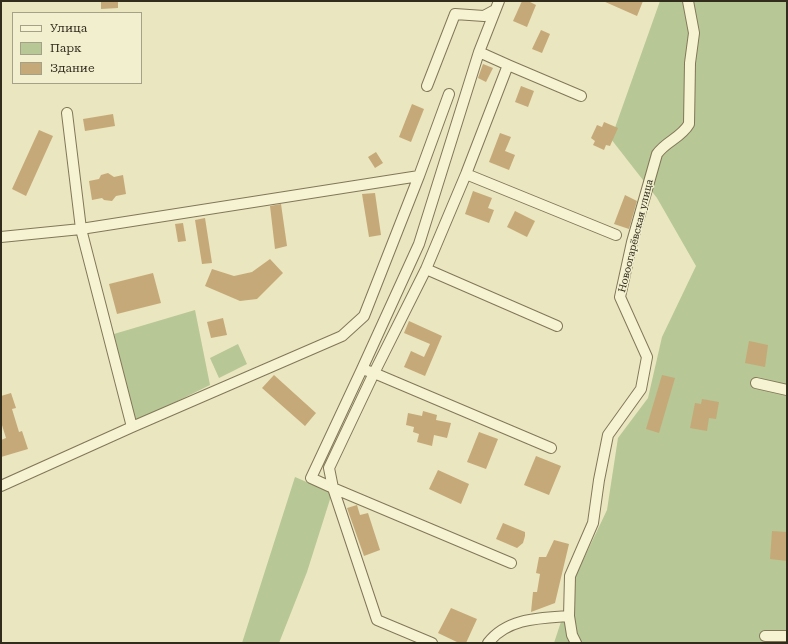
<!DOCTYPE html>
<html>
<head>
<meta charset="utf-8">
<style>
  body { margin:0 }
  #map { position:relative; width:788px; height:644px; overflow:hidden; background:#eae6c0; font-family:"Roboto Serif",serif }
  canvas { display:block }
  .frame { position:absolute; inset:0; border:2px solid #322c1d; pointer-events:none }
  .legend { position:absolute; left:12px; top:12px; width:130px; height:72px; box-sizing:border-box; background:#f2efcf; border:1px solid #a5a188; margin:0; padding:5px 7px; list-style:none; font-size:12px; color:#322c1d }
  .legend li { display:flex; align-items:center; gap:8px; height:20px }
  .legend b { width:20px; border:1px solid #a5a188 }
</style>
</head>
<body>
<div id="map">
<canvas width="788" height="644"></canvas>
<div class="frame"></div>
<ul class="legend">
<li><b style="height:5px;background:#f6f3d2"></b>Улица</li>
<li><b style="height:11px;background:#b7c795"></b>Парк</li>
<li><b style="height:11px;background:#c6a978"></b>Здание</li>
</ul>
</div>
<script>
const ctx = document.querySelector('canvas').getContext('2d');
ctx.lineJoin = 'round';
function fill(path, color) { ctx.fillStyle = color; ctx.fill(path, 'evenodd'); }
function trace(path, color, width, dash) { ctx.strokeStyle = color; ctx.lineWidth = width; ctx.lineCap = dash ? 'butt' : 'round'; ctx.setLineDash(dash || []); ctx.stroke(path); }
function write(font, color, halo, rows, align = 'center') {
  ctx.font = font + ' "Roboto Serif",serif'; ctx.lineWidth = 3; ctx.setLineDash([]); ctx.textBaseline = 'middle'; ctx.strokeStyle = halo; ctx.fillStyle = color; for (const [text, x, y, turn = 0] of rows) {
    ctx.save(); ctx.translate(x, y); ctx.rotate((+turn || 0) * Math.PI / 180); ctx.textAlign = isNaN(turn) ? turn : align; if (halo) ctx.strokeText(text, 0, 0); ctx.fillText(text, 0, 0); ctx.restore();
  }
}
const green = new Path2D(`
  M660 1H787V643H554L577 573 607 510 618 438 648 398 662 337 696 266 657 198 611 139Z
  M195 310 210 385 143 418 136 419 133 414 114 334Z
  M238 344 247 364 219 378 210 358Z
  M295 477 332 493 307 572 279 643H242Z`);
const building = new Path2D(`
  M101 1H118V8L101 9Z
  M522 1H528L536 5 527 27 513 21Z
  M603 1H643L637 16Z
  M541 30 550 34 542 53 532 49Z
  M483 64 493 68 486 82 478 78Z
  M521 86 534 91 528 107 515 102Z
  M412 104 424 109 411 142 399 137Z
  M113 114 115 126 85 131 83 119Z
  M604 122 618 128 610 146 606 145 604 150 593 145 595 141 591 138 597 125 602 127Z
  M39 130 53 136 26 196 12 189Z
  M500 133 511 137 505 151 515 155 509 170 489 162Z
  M376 152 383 163 375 168 368 157Z
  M108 173 114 177 123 175 126 194 116 196 112 201 104 200 102 198 92 200 89 181 99 179 101 175Z
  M473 191 492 198 488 208 494 210 489 223 465 214Z
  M375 193 381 235 369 237 362 194Z
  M625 195 637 201 629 229 614 224Z
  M281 204 287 246 275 249 270 206Z
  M515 211 535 221 527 237 507 227Z
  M205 218 212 263 202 264 195 220Z
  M183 223 186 241 178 242 175 224Z
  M270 259 283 273 257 299 240 301 205 286 212 269 234 276 252 272Z
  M153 273 161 303 117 314 109 284Z
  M223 318 227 335 211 338 207 322Z
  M409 321 442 336 425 376 404 367 411 351 424 357 430 344 404 333Z
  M749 341 768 345 765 367 745 363Z
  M274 375 316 413 305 426 262 388Z
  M662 375 675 378 659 433 646 429Z
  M11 393 16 408 12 409 19 432 22 431 28 449 1 457V440L6 438 1 422V396Z
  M702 399 719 402 716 419 709 418 707 431 690 428 695 403 701 404Z
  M423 411 437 415 436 420 451 423 447 438 434 435 432 446 417 442 419 434 413 432 414 427 406 425 408 413 422 416Z
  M479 432 498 439 486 469 467 462Z
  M536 456 561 466 549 495 524 485Z
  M438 470 469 484 461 504 429 489Z
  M357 505 360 515 368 513 380 550 364 556 347 508Z
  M503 523 525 532V536L523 543 517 548 496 539Z
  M772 531 787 532V561L770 559Z
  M554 540 569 544 555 603 531 612 533 592H537L540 574 536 573 539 557H546Z
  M451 608 477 619 466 643H459L438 633Z`);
const minor = new Path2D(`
  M499 1 479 52 419 244 362 369 374 373 551 448
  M479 52 508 65
  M427 86 455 14 484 16 495 10
  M67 113 81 229 132 427
  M466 174 616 235
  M1 237 81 229 419 176 449 94
  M426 269 557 326
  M756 383 787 390
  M1 486 132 427 342 336 364 316 419 176
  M333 488 329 468 374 373 426 269 466 174 508 65 581 96
  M333 488 311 478 362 369
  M765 636H787
  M432 643 377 620 333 488 511 563
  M488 643C507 618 540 618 569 616
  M576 643 572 635 569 616 570 576 593 523 599 480 608 435 641 389 647 357 620 297 632 242 657 154C666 141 681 138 689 124L690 63 694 33 688 1`);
const streetNames = [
  ["Новоогарёвская улица",636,236,-76]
];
fill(green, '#b7c795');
fill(building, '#c6a978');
trace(minor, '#827759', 12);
trace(minor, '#f6f3d2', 10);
write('10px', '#322c1d', '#f2efcf', streetNames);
</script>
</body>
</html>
